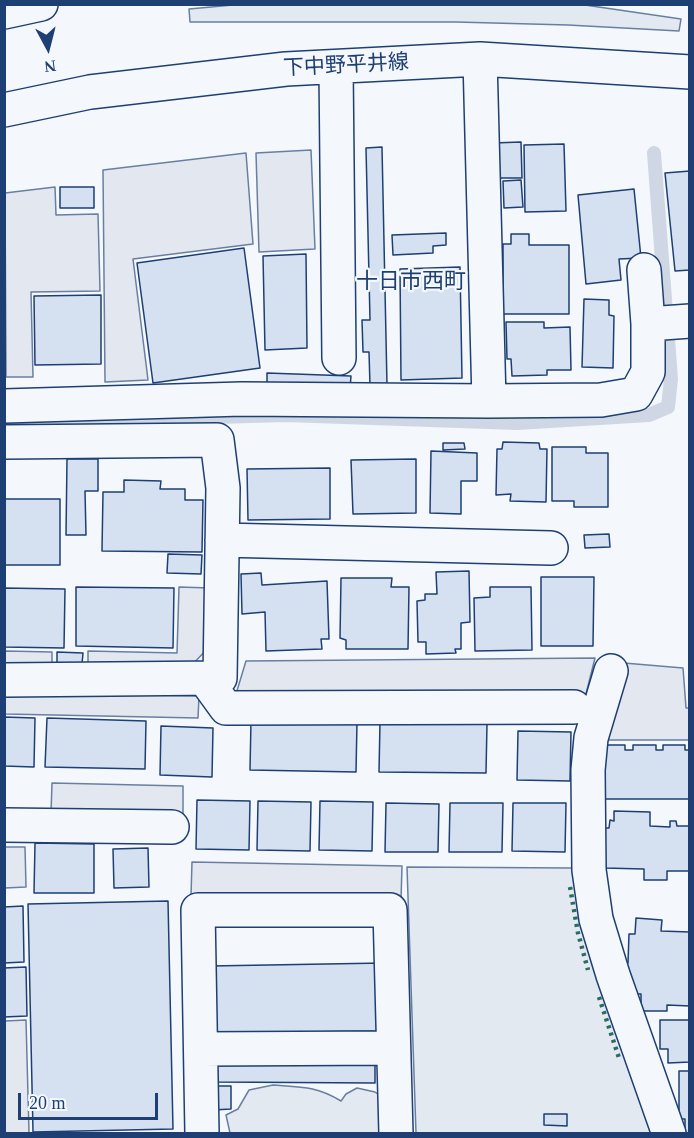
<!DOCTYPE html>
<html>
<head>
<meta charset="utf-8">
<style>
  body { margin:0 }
  #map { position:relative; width:694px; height:1138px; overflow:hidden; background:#f4f7fb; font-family:"Times New Roman",serif }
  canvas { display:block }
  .frame { position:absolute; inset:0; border:6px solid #1d3f73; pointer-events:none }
  .north { position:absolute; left:18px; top:18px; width:60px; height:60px; -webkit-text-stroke:4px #f4f7fb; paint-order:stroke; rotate:173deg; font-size:16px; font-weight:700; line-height:24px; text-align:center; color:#1d3f73 }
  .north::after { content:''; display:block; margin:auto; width:21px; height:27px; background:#1d3f73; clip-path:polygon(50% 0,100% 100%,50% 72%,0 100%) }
  .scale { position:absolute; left:18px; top:1093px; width:140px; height:27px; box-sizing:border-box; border:3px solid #1d3f73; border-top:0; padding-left:8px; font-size:18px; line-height:21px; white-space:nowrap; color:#1d3f73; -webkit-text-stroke:4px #f4f7fb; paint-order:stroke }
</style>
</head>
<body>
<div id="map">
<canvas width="694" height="1138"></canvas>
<div class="frame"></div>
<div class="north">N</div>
<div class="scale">20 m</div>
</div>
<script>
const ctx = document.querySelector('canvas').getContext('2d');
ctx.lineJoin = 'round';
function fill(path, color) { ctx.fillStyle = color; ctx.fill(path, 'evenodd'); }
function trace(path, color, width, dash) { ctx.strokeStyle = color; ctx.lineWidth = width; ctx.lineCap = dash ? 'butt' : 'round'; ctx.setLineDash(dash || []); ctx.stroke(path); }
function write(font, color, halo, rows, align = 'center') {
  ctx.font = font + ' "Times New Roman","Noto Sans JP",serif'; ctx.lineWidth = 4.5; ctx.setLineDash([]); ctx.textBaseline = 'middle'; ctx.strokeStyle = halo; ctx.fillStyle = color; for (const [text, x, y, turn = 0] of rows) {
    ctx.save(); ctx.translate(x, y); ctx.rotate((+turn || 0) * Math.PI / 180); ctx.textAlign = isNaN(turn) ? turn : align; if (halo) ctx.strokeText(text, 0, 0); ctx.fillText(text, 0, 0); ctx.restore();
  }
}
const green = new Path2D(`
  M244 4H578L681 19 679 31 568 25 456 22H190L189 9Z
  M407 867 574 868 654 1133H416Z
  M273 1085C301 1087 317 1086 341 1101L346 1094 357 1088 375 1092 386 1100 387 1133H230L226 1115 238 1109 249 1090Z`);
const parking = new Path2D(`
  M311 150 315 249 259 252 256 153Z
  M246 153 253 244 133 259 148 380 105 382 103 170Z
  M55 187 56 215 98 214 100 291 31 292 33 377H6L5 193Z
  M179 587 210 588 212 644 189 668 88 665V651L177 653Z
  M5 651 52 652V666H5Z
  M595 658 586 694H236L246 661Z
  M624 663 683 668 686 708H689V740H598Z
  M5 692 199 696 198 718 5 714Z
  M52 783 183 786V816L51 813Z
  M5 847H25L26 887 5 888Z
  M192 862 402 866 401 900 191 896Z
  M26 1020 29 1133H5V1021Z`);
const stream = new Path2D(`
  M4 423 286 415 517 423 649 415 668 407 671 379 654 153`);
const building = new Path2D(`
  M521 142 522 178H494L493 143Z
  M564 144 566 211 525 212 524 145Z
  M382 147 387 385 370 386 369 352H363L362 320H370L366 148Z
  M690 171V270L675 271 665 173Z
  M521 180 523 207 504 208 503 181Z
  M60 187H94V208H60Z
  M634 189 641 258 619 259 621 280 586 284 578 195Z
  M446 233V245L433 246V253L393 255 392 235Z
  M511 234H529V245H569V314H503V244H511Z
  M244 248 260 368 153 383 137 263Z
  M306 254 307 348 265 350 263 256Z
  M460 267 462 378 401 380 400 269Z
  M101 295V364L35 365 34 296Z
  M584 299 609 300V315L614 316 613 368 582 367Z
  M506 322H544V328L570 327 571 370H547V375L512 376 511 359H507Z
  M267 373 351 376 350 389 267 386Z
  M503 442 539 443 540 449H547L546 502 510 501 511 494 496 495 497 449H502Z
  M443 443H464L465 449 443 450Z
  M552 447H586V453H608V507H574V501H552Z
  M431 451 477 453V481H461V514L430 513Z
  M67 459H98V491H85L86 535H66Z
  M416 459V513L353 514 351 460Z
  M330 468V519L248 520 247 469Z
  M124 480 161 481 160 489H185V500H203L202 552 102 551 103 492H124Z
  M4 499H60V565H4Z
  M609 534 610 547 585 548 584 535Z
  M168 554 202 555 201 574 167 573Z
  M469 571 470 622 461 623V649H455L456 653 426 654V642H418L417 601 425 600V594H437L436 572Z
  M261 573 262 585 327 581 329 639H321L322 649 266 651 265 612 242 614 241 574Z
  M541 577H594L593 646H541Z
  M341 578H392L391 587H409L408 649H346V640L340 638Z
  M76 587 174 588 173 648 76 646Z
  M490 587H531L532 650 475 651 474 598 490 597Z
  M4 588 65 589 64 648 4 647Z
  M57 652 83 653 82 664H57Z
  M4 717 35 718 34 767 4 766Z
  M47 718 146 721 145 769 45 767Z
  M251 721 357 722 356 772 250 770Z
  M380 722 487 724 486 773 379 772Z
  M161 726 213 728 212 777 160 775Z
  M518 731 571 732 570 781 517 780Z
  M600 745H625V750H633V745H656V750H663V745H685V750H690V799H600Z
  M197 800 250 801 249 850 196 849Z
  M258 801 311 802 310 851 257 850Z
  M320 801 373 802 372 851 319 850Z
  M386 803 439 804 438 852H385Z
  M450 803H503L502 852H449Z
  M513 803H566L565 852 512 851Z
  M614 811 650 812V826L670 827V821H676L677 826H690V871H667V880H644V869L604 868 605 828H609L610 820 614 821Z
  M35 843 94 844V893H34Z
  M148 848 149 887 114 888 113 849Z
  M168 901 173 1129 33 1132 28 904Z
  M23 906 24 962 4 963V907Z
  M636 918 662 920 661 931 690 932V1006L667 1005V1011H641V994H626L617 962 628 963 629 934H635Z
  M384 963 385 1031 210 1033V966Z
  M26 967 27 1016 4 1017V968Z
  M660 1020H690V1062L668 1063V1049H660Z
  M213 1061H375V1083L213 1082Z
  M679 1071H690V1133H685V1119H679Z
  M214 1086H231V1109L213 1110Z
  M544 1114H567V1126L544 1125Z`);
const minor = new Path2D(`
  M4 12 41 4
  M480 59 489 401
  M336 67 339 358
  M4 110 90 92 286 69 480 59 690 72
  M644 270 648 324
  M4 406 242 399 489 401 601 400 636 394 648 372V324L690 321
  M4 442 217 440 223 488 220 678 4 680
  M222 540 551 548
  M611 671 591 738 588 770 589 870 596 919 613 975 669 1134
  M205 679 226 708 574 707
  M4 825 172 827
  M201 1049 393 1048
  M202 1134 198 910H390L396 1134`);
const hedge = new Path2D(`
  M570 887 578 933 588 970
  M599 997 620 1061`);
const streetNames = [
  ["下中野平井線",346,66,-3]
];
const neighbourhoodNames = [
  ["十日市西町",411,282]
];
fill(green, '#e3e9f0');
trace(green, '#687fa3', 1.5);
fill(parking, '#e3e8f0');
trace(parking, '#687fa3', 1.5);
trace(stream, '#cfd7e4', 14);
fill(building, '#d5e0f0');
trace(building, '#1d3f73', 1.5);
trace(minor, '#1d3f73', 36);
trace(minor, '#f4f7fb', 33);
trace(hedge, '#2c6c60', 4.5, [3, 4.5]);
write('21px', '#1d3f73', '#f4f7fb', streetNames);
write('22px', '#1d3f73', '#f4f7fb', neighbourhoodNames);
</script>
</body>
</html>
